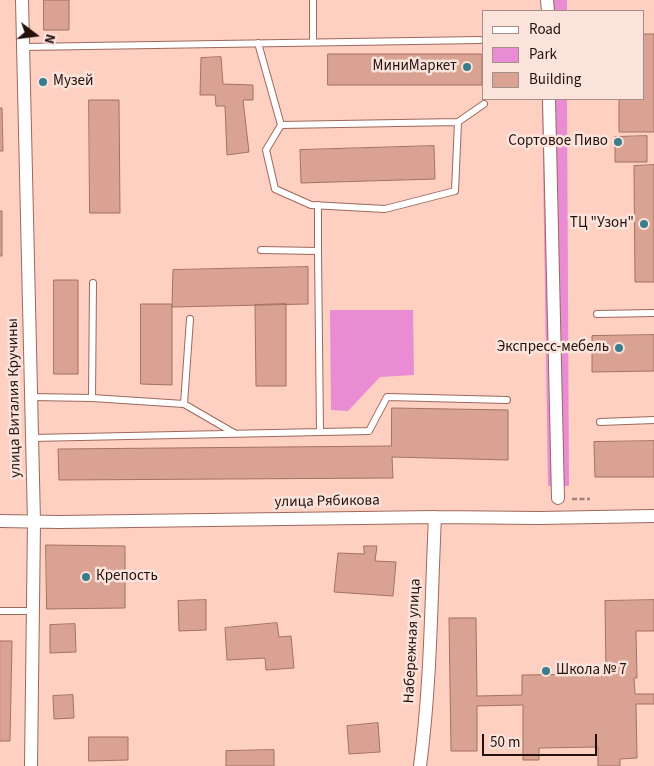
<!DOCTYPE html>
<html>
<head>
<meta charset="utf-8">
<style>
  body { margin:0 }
  #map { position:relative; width:654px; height:766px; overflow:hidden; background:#fed0c2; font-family:"Source Sans 3",sans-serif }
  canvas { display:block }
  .legend { position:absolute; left:482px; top:10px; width:162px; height:90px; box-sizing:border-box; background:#fbe3dc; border:1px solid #a58f88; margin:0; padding:6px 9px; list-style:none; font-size:15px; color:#24110b }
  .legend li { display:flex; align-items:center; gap:10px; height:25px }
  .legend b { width:25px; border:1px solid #a58f88 }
  .north { position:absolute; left:10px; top:10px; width:50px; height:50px; -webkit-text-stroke:4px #fbe3dc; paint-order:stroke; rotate:105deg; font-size:14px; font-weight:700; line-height:20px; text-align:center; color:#24110b }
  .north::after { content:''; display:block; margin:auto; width:18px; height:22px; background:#24110b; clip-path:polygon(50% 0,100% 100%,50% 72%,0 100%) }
  .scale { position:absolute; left:482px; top:734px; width:115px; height:22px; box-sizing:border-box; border:2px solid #24110b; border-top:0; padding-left:6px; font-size:15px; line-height:18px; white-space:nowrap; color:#24110b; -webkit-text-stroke:4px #fbe3dc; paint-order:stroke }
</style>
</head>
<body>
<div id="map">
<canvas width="654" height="766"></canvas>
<ul class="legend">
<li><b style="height:6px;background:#fff"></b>Road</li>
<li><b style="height:14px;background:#e98cd3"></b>Park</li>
<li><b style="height:14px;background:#d9a292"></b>Building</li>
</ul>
<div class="north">N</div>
<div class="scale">50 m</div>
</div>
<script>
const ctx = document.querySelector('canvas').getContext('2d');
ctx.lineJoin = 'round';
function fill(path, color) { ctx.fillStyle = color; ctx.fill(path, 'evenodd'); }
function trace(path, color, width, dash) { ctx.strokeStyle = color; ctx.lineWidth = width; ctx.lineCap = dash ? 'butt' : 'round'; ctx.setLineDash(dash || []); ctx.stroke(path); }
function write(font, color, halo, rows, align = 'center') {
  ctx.font = font + ' "Source Sans 3",sans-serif'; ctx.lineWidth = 5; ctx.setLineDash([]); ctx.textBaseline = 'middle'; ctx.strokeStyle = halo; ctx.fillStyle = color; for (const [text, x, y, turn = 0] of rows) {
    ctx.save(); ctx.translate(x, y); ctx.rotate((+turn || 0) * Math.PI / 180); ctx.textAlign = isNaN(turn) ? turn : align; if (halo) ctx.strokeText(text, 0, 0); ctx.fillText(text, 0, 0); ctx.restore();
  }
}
const green = new Path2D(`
  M541 0H567V11H541Z
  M542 99H567L569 486H548Z
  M330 310H413L414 375 380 377 348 411 331 410Z`);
const building = new Path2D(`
  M44 0H69V30H44Z
  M643 34H654V132H619V99H643Z
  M328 54H482V85H328Z
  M221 57 223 84 253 85V100H243L249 152 227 155 225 106H216L215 95H200L201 58Z
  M89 100H119L120 213H90Z
  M0 108H2L3 151H0Z
  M647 136V162H615V137Z
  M434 146 435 179 301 183 300 150Z
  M654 165V282H635L634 166Z
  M0 211H2V256H0Z
  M308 267V304L172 307 173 270Z
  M54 280H78V374H54Z
  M141 304H171L172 307V385L141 384Z
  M286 304V386H256L255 305Z
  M654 335V371L592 372V336Z
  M392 408 508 410V460L392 457 393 478 59 480 58 449 391 446Z
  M654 441V477H595L594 442Z
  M46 545 125 546V608L47 609Z
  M364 546H377L375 561 396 562 393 596 334 592 338 553 364 554Z
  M206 600V630L179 631 178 601Z
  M654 600V631H636L637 678H634L635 694H654V704H636L637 758 620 759V766H598V747L539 748V760H523V705L477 706V751H451L449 618H476L477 696 522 695V675L606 674 605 601Z
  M277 623 279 637 291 636 294 668 266 670 265 658 227 660 225 628Z
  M75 624 76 652 50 653V625Z
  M0 641H12L10 741H0Z
  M73 695 74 718 54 719 53 696Z
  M378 723 380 752 349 754 347 726Z
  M89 737H128V760L89 761Z
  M274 750V766H226V751Z`);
const path = new Path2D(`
  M572 499H590`);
const lane = new Path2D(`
  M313 0V42
  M258 43 281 125 458 122 484 104
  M23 47 480 40
  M281 125 266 150 275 189 311 205 385 209 455 191 458 122
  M261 250 318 251 320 432
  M318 251V205
  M597 314 654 313
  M31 397 92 398 184 404 190 319
  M92 398 93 283
  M184 404 234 433
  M600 422 654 420
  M32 438 369 431 387 397 507 400
  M0 611H33`);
const street = new Path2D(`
  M22 0 34 522 31 766
  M547 0 548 11
  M549 99 558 498
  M0 521 59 522 435 517 539 518 654 516
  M420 766C431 684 431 600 435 517`);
const markers = [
  [467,67,5,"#397c8c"],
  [43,82,5,"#397c8c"],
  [618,142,5,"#397c8c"],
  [644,224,5,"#397c8c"],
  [619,348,5,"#397c8c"],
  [86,577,5,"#397c8c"],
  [546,671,5,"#397c8c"]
];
const poiNames = [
  ["МиниМаркет",457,67],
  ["Музей",53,82,"left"],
  ["Сортовое Пиво",608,142],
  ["ТЦ \"Узон\"",634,224],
  ["Экспресс-мебель",609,348],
  ["Крепость",96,577,"left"],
  ["Школа № 7",556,671,"left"]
];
const streetNames = [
  ["улица Виталия Кручины",15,398,-91],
  ["улица Рябикова",327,502,-1],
  ["Набережная улица",413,641,-87]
];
fill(green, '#e98cd3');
fill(building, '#d9a292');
trace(building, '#a57163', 1);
trace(lane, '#9c695b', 8);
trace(street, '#9c695b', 14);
trace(path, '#a48176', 2.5, [5, 2.5]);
trace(lane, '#fff', 6);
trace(street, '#fff', 12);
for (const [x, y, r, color] of markers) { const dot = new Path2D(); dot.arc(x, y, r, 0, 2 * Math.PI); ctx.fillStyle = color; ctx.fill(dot); trace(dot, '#fbe3dc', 2); }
write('15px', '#24110b', '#fbe3dc', poiNames, 'right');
write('15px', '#24110b', '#fbe3dc', streetNames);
</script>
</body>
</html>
